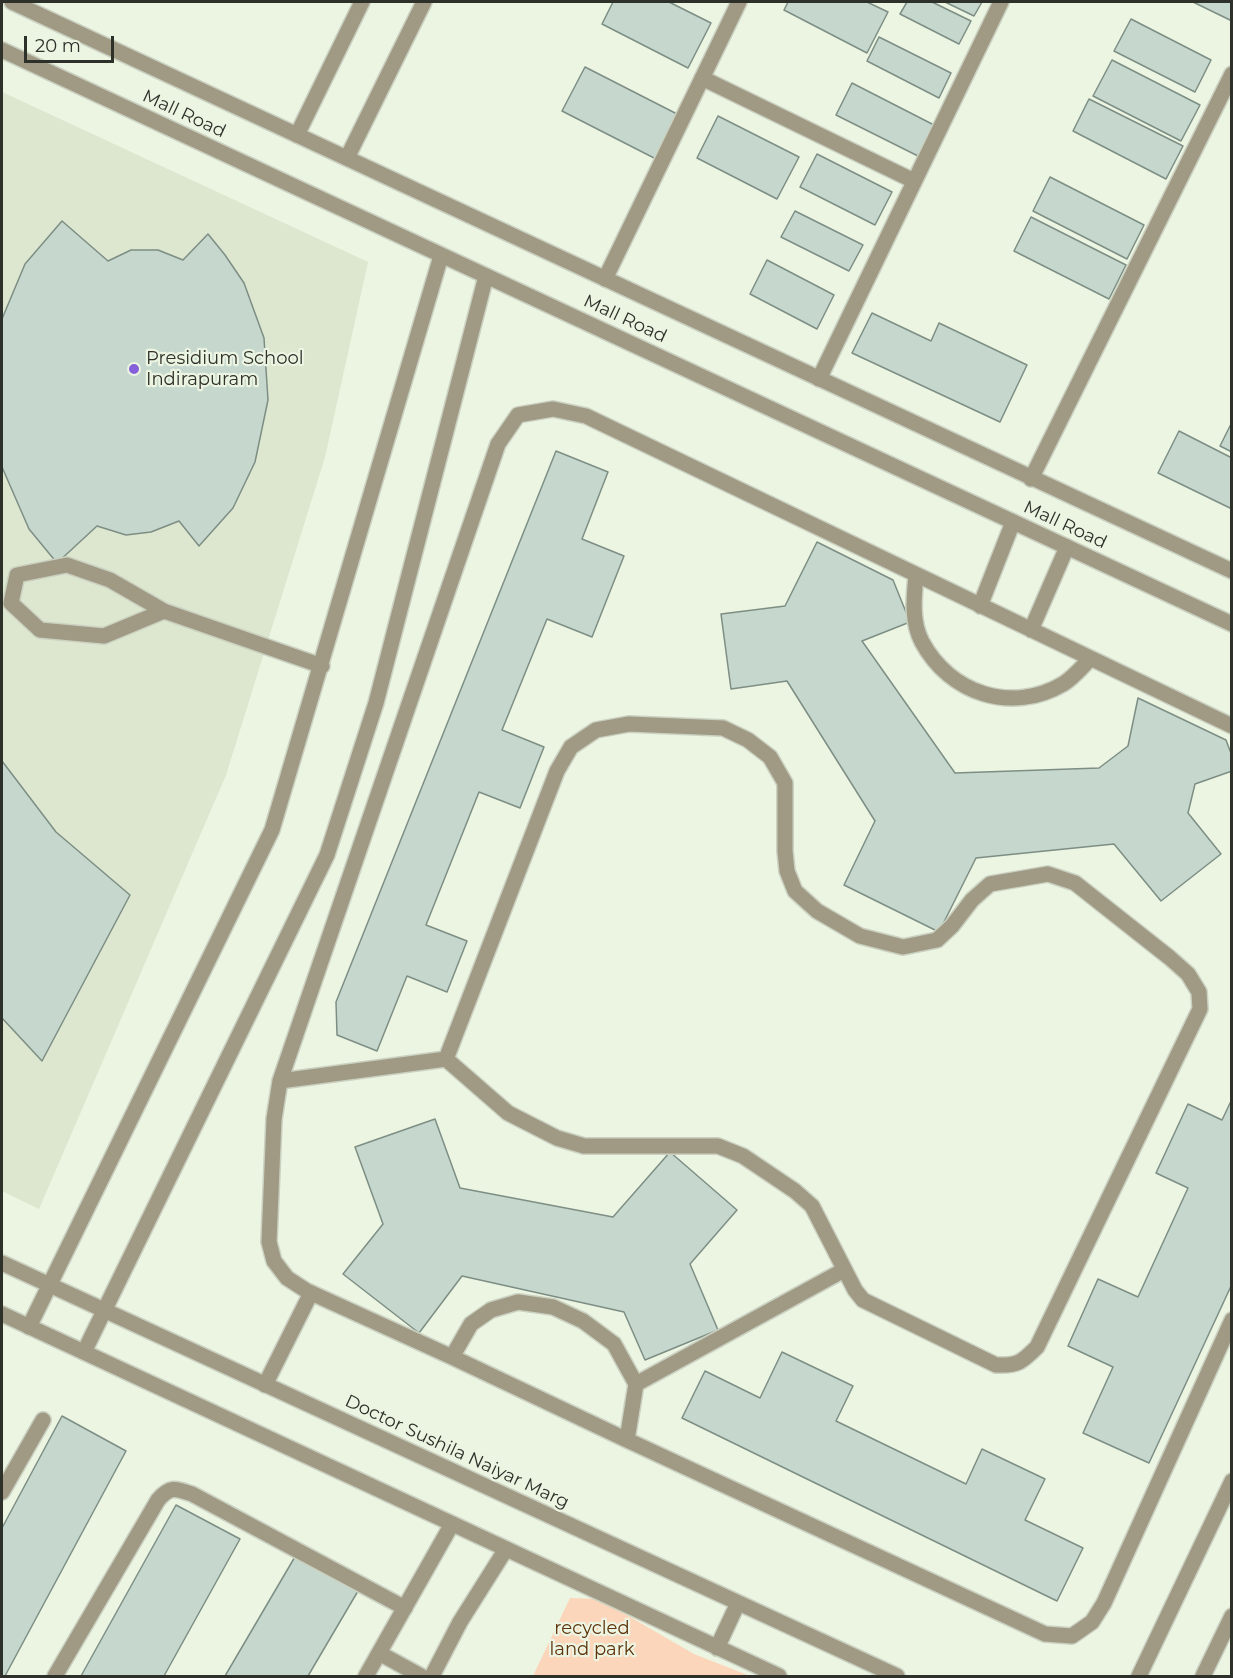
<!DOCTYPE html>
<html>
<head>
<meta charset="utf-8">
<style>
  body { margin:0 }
  #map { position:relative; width:1233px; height:1678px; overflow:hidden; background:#ecf4e2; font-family:Montserrat,sans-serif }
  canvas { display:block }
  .frame { position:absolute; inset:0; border:3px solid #2e312a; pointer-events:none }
  .scale { position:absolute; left:24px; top:36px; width:90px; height:27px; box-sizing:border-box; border:3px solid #2e312a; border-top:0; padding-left:8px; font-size:18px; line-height:21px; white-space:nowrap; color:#2e312a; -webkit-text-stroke:4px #ecf4e2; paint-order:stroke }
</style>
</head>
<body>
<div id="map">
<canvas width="1233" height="1678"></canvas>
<div class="frame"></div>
<div class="scale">20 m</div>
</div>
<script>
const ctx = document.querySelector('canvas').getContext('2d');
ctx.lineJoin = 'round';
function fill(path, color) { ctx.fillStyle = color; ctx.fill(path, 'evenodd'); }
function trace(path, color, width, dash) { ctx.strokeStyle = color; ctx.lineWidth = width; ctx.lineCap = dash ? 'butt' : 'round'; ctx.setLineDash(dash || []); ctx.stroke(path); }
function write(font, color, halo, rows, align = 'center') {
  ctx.font = font + ' Montserrat,sans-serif'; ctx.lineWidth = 4.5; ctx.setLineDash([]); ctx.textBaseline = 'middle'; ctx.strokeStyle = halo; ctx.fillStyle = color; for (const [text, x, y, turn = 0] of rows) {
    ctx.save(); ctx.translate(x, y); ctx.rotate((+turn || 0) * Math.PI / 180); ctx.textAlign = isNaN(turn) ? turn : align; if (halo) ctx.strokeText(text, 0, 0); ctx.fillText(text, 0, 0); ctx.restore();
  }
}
const built = new Path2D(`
  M2 92 368 262 325 457 226 775 39 1209 2 1191Z`);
const green = new Path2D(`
  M570 1598 599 1599 694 1654 750 1676H533Z`);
const building = new Path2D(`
  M613 2H669L711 23 688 68 602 24Z
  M788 2H867L888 12 867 53 784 10Z
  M907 2H932L971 21 959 44 900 14Z
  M945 2H982L974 16Z
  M1193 2H1232V21Z
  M1131 19 1211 60 1195 92 1114 51Z
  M879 37 951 73 939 98 867 61Z
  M1112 60 1200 105 1181 141 1093 96Z
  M585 67 679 115 656 159 562 111Z
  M852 83 934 125 918 156 836 115Z
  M1089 99 1183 146 1166 179 1073 131Z
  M718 116 799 157 777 199 697 158Z
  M817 154 892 192 875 225 800 187Z
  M1050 177 1144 225 1127 259 1033 211Z
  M795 211 863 245 849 271 781 237Z
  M1031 217 1126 265 1109 299 1014 251Z
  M62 221 108 261 131 250H158L183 260 208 234 225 255 244 283 264 338 268 400 255 462 233 508 199 546 179 521 151 532 126 535 97 526 57 563 29 529 2 467V319L25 264Z
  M767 260 834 295 817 329 750 294Z
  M872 313 931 341 939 323 1027 365 1000 422 852 353Z
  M1232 422V452L1220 446Z
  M1179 431 1232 458V509L1158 473Z
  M556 451 608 472 582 539 624 556 592 637 547 619 502 730 544 747 520 808 479 792 426 925 467 941 447 992 407 976 377 1051 337 1035 336 1002Z
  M817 542 893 580 910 622 862 641 955 773 1099 768 1128 746 1138 698 1226 740 1232 756V771L1195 784 1188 813 1221 854 1161 901 1114 844 976 858 939 932 844 885 875 821 787 681 731 689 721 614 785 606Z
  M2 761 56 832 130 895 42 1061 2 1018Z
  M1232 1099V1284L1149 1463 1083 1433 1113 1367 1068 1346 1098 1279 1138 1297 1188 1188 1156 1173 1188 1104 1222 1120Z
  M435 1119 460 1188 613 1217 670 1152 737 1210 690 1264 718 1330 645 1360 624 1312 462 1276 419 1333 343 1274 383 1224 355 1147Z
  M782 1352 853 1386 836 1421 966 1484 982 1449 1045 1479 1025 1520 1083 1548 1057 1601 682 1418 705 1371 760 1398Z
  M62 1416 126 1451 5 1676H2V1528Z
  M176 1505 240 1539 164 1676H81Z
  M296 1555 358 1591 308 1676H225Z`);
const service = new Path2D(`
  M164 611 104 636 40 630 11 603 17 575 67 565 110 580 164 611 322 666
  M265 1385 311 1293`);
const minor = new Path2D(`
  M702 78 914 181
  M297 135 362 2
  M347 158 424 2
  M605 279 739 2
  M819 379 1001 2
  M1031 479 1232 74
  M916 575C914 597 911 621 922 642 950 694 1012 714 1063 684 1073 678 1082 667 1090 659
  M980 606 1013 522
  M1031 630 1067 547
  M280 1081 446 1059 557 771 571 747 596 730 629 724 723 728 748 740 770 757 785 783V851L787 871 795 891 817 911 860 936 903 947 937 940 952 926 972 900 990 884 1048 874 1075 883 1170 958 1188 974 1199 992 1200 1009 1037 1347C1022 1362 1018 1366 996 1365L863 1300 855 1290 812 1206 795 1191 743 1156 718 1146H584L557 1138 508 1113 446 1059
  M29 1327 272 830 441 256
  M84 1352 327 855 376 703 486 276
  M452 1357 471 1324 491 1310 518 1302 553 1307 583 1321 614 1344 636 1384 627 1440 1045 1634 1072 1636 1092 1622 1104 1603 1232 1320
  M636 1384 844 1270
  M627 1440 452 1357 307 1291 287 1278 274 1261 269 1242 274 1119 280 1081 498 444 518 415 553 409 586 416 1232 726
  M2 1492 43 1420
  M379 1653 421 1676
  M55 1676 158 1500C170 1486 175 1488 192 1494L405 1608
  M366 1676 452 1524
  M432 1676 460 1622 506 1549
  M1139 1676 1232 1481
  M1203 1676 1232 1616`);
const tertiary = new Path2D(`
  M12 2 1232 571
  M2 50 1232 624
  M2 1263 897 1676
  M2 1314 779 1676
  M717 1648 738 1603`);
const markers = [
  [134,369,6,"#865fda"]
];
const streetNames = [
  ["Mall Road",184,114,25],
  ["Mall Road",625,319,25],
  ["Mall Road",1065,525,25],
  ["Doctor Sushila Naiyar Marg",457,1452,25]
];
const poiNames = [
  ["Presidium School",146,359],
  ["Indirapuram",146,380]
];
const parkNames = [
  ["recycled",592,1629],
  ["land park",592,1650]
];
fill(built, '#dde6cf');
fill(green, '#fbd6bb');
fill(building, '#c6d8cd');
trace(building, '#7d8e84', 1.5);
trace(service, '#cad1c1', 18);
trace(minor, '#cad1c1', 18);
trace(tertiary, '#cad1c1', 18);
trace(service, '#a09984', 15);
trace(minor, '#a09984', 15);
trace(tertiary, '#a09984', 15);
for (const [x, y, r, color] of markers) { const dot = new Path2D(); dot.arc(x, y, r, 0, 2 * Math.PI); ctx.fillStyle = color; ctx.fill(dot); trace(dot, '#ecf4e2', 2); }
write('18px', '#2e312a', '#ecf4e2', streetNames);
write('18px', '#2e312a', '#ecf4e2', poiNames, 'left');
write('18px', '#5d330b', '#ecf4e2', parkNames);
</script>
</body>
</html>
